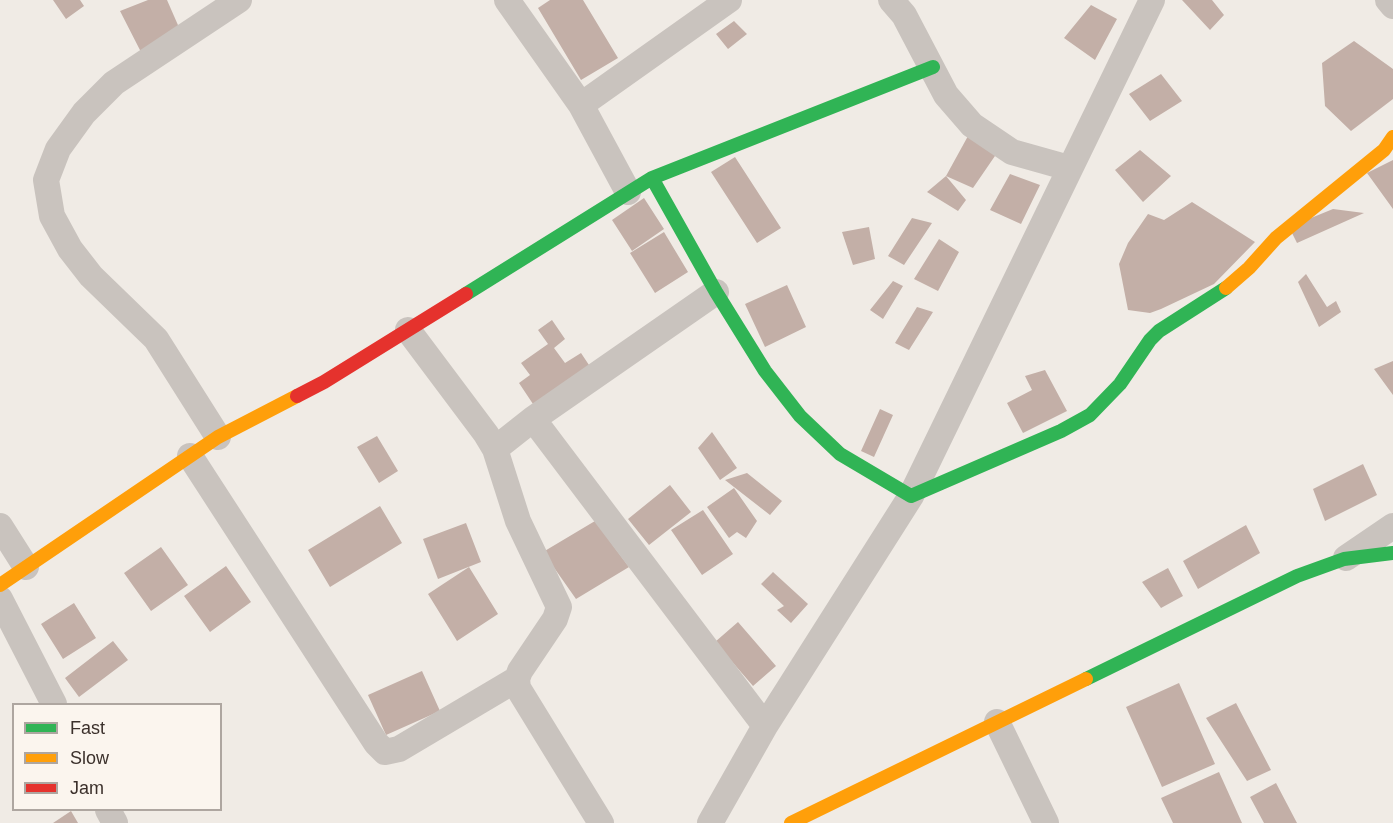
<!DOCTYPE html>
<html>
<head>
<meta charset="utf-8">
<style>
  body { margin:0 }
  #map { position:relative; width:1393px; height:823px; overflow:hidden; background:#f0ebe5; font-family:Arial,sans-serif }
  canvas { display:block }
  .legend { position:absolute; left:12px; top:703px; width:210px; height:108px; box-sizing:border-box; background:#fbf5ee; border:2px solid #aea6a0; margin:0; padding:8px 10px; list-style:none; font-size:18px; color:#3b302b }
  .legend li { display:flex; align-items:center; gap:12px; height:30px }
  .legend b { width:30px; border:2px solid #aea6a0 }
</style>
</head>
<body>
<div id="map">
<canvas width="1393" height="823"></canvas>
<ul class="legend">
<li><b style="height:8px;background:#30b455"></b>Fast</li>
<li><b style="height:8px;background:#ff9f0a"></b>Slow</li>
<li><b style="height:8px;background:#e5322d"></b>Jam</li>
</ul>
</div>
<script>
const ctx = document.querySelector('canvas').getContext('2d');
ctx.lineJoin = 'round';
function fill(path, color) { ctx.fillStyle = color; ctx.fill(path, 'evenodd'); }
function trace(path, color, width, dash) { ctx.strokeStyle = color; ctx.lineWidth = width; ctx.lineCap = dash ? 'butt' : 'round'; ctx.setLineDash(dash || []); ctx.stroke(path); }
const building = new Path2D(`
  M53 0H80L84 6 66 19Z
  M148 0H167L181 32 142 54 120 11Z
  M550 0H583L618 58 581 80 538 8Z
  M1182 0H1212L1224 15 1210 30Z
  M1091 5 1117 19 1095 60 1064 38Z
  M734 21 747 34 728 49 716 34Z
  M1354 41 1393 69V99L1351 131 1325 106 1322 63Z
  M1161 74 1182 101 1150 121 1129 94Z
  M968 136 997 153 973 188 946 176Z
  M1140 150 1171 176 1143 202 1115 170Z
  M735 157 781 228 757 243 711 172Z
  M1393 160V209L1367 173Z
  M1010 174 1040 185 1021 224 990 210Z
  M946 176 966 200 958 211 927 192Z
  M644 198 664 229 632 251 612 220Z
  M1192 202 1255 242 1214 284 1161 309 1150 313 1128 310 1119 264 1128 243 1148 214 1164 220Z
  M1333 209 1364 213 1297 243 1289 227Z
  M912 218 932 223 904 265 888 256Z
  M869 227 875 259 853 265 842 232Z
  M664 232 688 272 655 293 630 253Z
  M939 239 959 252 938 291 914 279Z
  M1306 274 1327 307 1336 301 1341 312 1319 327 1298 282Z
  M893 281 903 286 883 319 870 310Z
  M787 285 806 327 765 347 745 304Z
  M917 307 933 312 909 350 895 343Z
  M552 320 565 339 554 348 565 363 581 353 591 368 535 407 519 383 530 375 521 363 548 344 538 330Z
  M1393 361V395L1374 369Z
  M1045 370 1067 411 1023 433 1007 403 1032 390 1025 376Z
  M880 409 893 415 874 457 861 451Z
  M712 432 737 468 720 480 698 448Z
  M377 436 398 471 379 483 357 447Z
  M1363 464 1377 495 1325 521 1313 489Z
  M747 473 782 501 770 515 725 480Z
  M670 485 691 512 649 545 628 519Z
  M734 488 757 521 746 538 737 532 729 538 707 507Z
  M380 506 402 543 330 587 308 550Z
  M703 510 733 554 702 575 671 530Z
  M595 521 629 567 576 599 543 552Z
  M466 523 481 562 438 579 423 539Z
  M1246 525 1260 553 1198 589 1183 561Z
  M161 547 188 585 151 611 124 573Z
  M226 566 251 602 210 632 184 596Z
  M469 567 498 614 457 641 428 594Z
  M1168 568 1183 596 1161 608 1142 582Z
  M773 572 808 604 791 623 777 610 784 606 761 584Z
  M74 603 96 638 63 659 41 624Z
  M738 622 776 666 753 686 715 642Z
  M113 641 128 660 79 697 65 678Z
  M422 671 440 711 386 735 368 695Z
  M1179 683 1215 764 1162 787 1126 707Z
  M1236 703 1271 770 1247 781 1206 718Z
  M1219 772 1242 823H1173L1161 798Z
  M1276 783 1297 823H1264L1250 797Z
  M71 811 78 823H53Z`);
const street = new Path2D(`
  M507 0 581 105 628 192
  M891 0 904 15 946 95 972 125 1012 152 1069 168
  M1388 0 1393 6
  M581 105 729 0
  M408 330 486 434 495 449 518 521 559 607 555 619 520 671 517 679 518 688 601 823
  M533 419 765 726
  M218 437 156 339 91 276 70 249 52 216 46 180 58 149 84 113 114 83 239 0
  M495 449 533 419 716 292
  M190 456 376 743 385 752 399 749 517 679
  M0 526 26 567
  M1346 558 1393 526
  M0 599 54 704
  M997 722 1046 823
  M108 810 115 823
  M710 823 765 726 911 496 1152 0`);
const fast = new Path2D(`
  M652 178 716 292 765 371 800 416 840 454 911 496 1061 431 1090 415 1120 384 1150 340 1159 331 1226 288
  M466 294 652 178 933 67
  M1086 679 1297 576 1344 559 1393 553`);
const slow = new Path2D(`
  M1226 288 1249 268 1276 238 1384 150 1393 137
  M0 585 218 437 297 396
  M791 823 1086 679`);
const jam = new Path2D(`
  M297 396 324 382 466 294`);
fill(building, '#c3afa7');
trace(street, '#c9c3be', 26);
trace(fast, '#30b455', 14);
trace(slow, '#ff9f0a', 14);
trace(jam, '#e5322d', 14);
</script>
</body>
</html>
